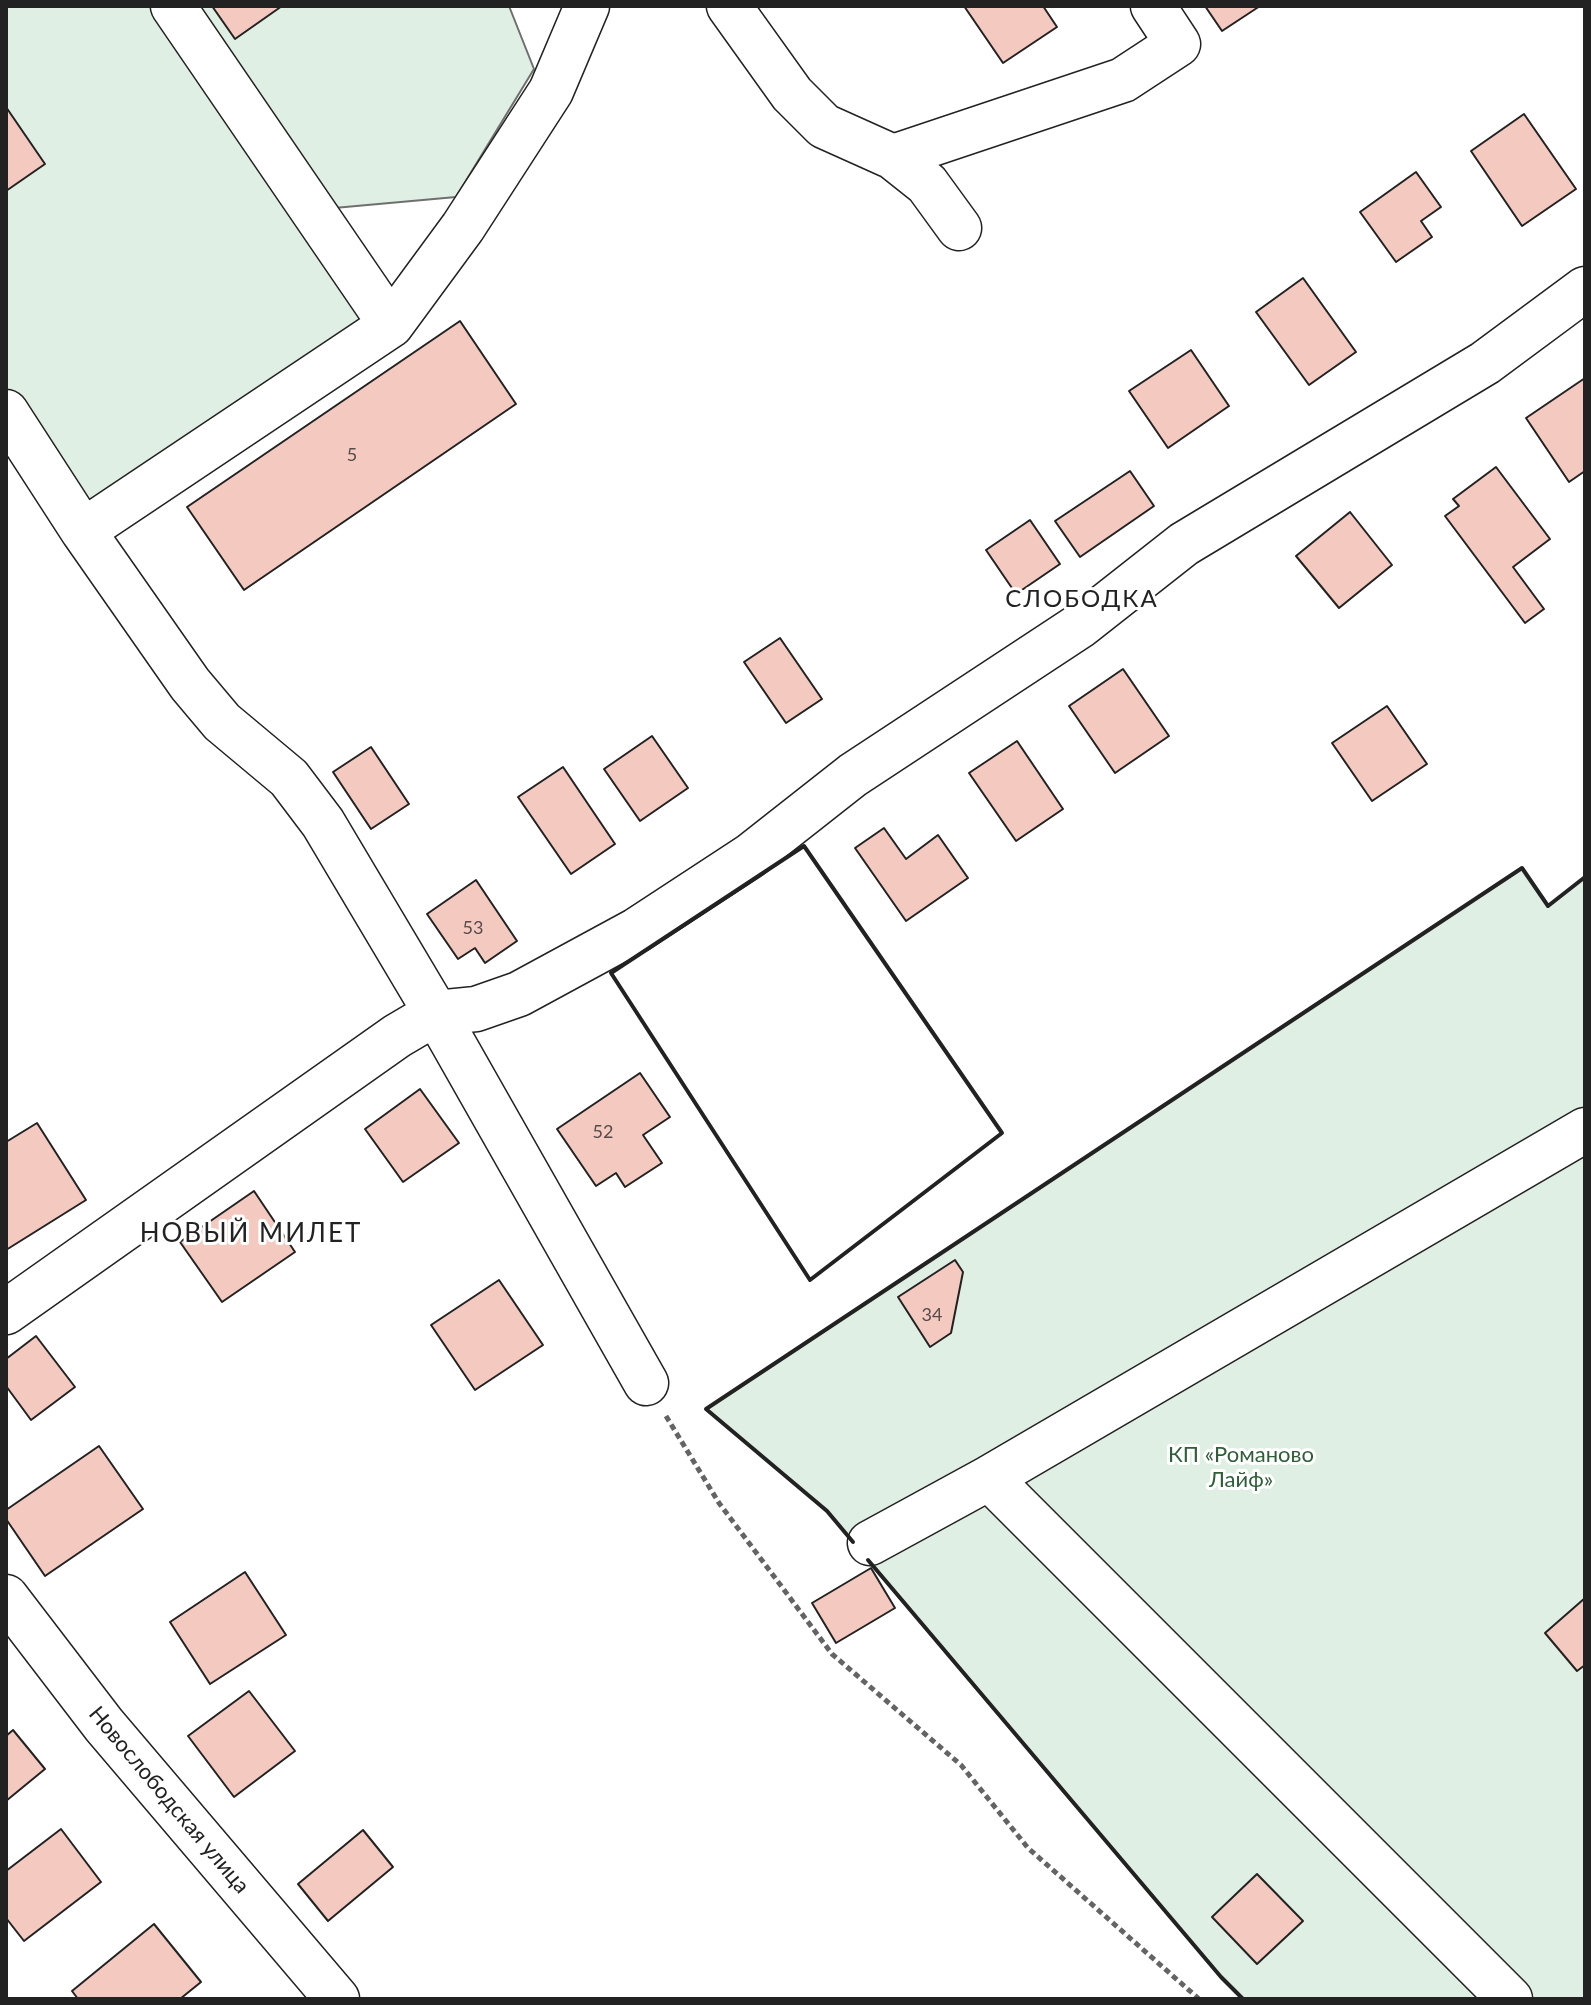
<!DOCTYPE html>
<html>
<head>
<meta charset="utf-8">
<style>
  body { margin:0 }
  #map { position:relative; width:1591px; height:2005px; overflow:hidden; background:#fff; font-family:Lato,sans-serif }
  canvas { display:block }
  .frame { position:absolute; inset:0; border:8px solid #222; pointer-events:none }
</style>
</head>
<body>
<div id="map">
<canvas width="1591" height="2005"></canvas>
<div class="frame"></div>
</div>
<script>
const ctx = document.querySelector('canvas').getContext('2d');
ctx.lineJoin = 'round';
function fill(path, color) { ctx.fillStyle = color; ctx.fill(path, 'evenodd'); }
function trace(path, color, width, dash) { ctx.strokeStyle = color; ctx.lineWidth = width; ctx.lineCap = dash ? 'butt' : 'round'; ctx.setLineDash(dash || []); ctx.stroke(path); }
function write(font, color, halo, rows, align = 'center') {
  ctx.font = font + ' Lato,sans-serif'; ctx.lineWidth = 6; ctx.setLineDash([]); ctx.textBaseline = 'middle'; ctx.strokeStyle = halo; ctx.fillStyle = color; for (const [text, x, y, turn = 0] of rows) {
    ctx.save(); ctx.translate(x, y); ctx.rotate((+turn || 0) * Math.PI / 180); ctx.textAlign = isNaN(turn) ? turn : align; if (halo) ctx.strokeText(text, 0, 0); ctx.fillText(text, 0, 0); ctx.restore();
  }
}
const green = new Path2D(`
  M6 6H509L534 69 456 197 312 210 391 325 83 531 6 411Z
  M1522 868 1548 906 1585 877V1999H1243L1221 1977 827 1511 706 1409Z`);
const building = new Path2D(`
  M212 6H282L235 39Z
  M964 6H1043L1057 27 1003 63Z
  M1205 6H1260L1222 31Z
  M6 107 45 164 6 191Z
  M1524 114 1576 189 1522 226 1471 151Z
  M1416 172 1441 207 1421 221 1432 237 1396 262 1360 212Z
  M1303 278 1356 352 1309 385 1256 312Z
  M460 321 516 404 244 590 187 507Z
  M1191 350 1229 406 1168 448 1129 391Z
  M1585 378V471L1569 482 1526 418Z
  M1496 467 1550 539 1513 567 1544 609 1525 623 1445 516 1459 506 1453 499Z
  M1130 471 1154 506 1080 557 1055 521Z
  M1350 512 1392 565 1339 608 1296 556Z
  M1030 520 1060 564 1016 594 986 550Z
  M780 638 822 699 786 723 744 662Z
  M1123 669 1169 736 1115 773 1069 706Z
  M1387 706 1427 764 1372 801 1332 743Z
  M652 736 688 788 640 821 604 769Z
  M1017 741 1063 809 1016 841 969 773Z
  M371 747 409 804 371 829 333 772Z
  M563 767 615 844 571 874 518 797Z
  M884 828 906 859 938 835 968 878 906 921 855 848Z
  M476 880 517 941 485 963 475 948 458 959 427 914Z
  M640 1073 670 1117 643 1135 662 1163 625 1187 616 1173 596 1186 557 1129Z
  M420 1089 459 1143 403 1182 365 1129Z
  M37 1123 86 1200 6 1250V1142Z
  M254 1191 295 1252 222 1302 180 1242Z
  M955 1260 963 1272 951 1333 930 1347 898 1297Z
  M499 1280 543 1345 475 1390 431 1325Z
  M36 1336 75 1387 31 1420 6 1386V1359Z
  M99 1446 143 1509 45 1576 6 1519V1510Z
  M871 1568 895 1608 836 1643 812 1603Z
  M245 1572 286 1635 210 1684 170 1622Z
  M1585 1598V1665L1577 1671 1545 1633Z
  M249 1691 295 1751 234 1797 188 1736Z
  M13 1730 45 1769 6 1801V1736Z
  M61 1829 101 1882 24 1941 6 1918V1871Z
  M363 1830 393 1867 328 1921 298 1884Z
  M1257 1874 1303 1921 1257 1964 1212 1917Z
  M154 1924 201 1982 180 1999H78L72 1991Z`);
const path = new Path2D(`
  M666 1416 719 1503 832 1654 961 1765 1028 1848 1199 1999`);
const minor = new Path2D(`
  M173 6 391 325
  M729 6 792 94 824 126 893 157 927 184 959 228
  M893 157 1123 80 1178 44 1153 6
  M6 412 83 531 190 684 222 722 289 778 323 823 436 1013 646 1383
  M83 531 391 325 463 227 551 91 587 6
  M6 1312 397 1036 436 1013 476 1009 519 994 637 930 750 856 853 775 1081 625 1184 544 1485 363 1585 289
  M870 1543 989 1478
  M6 1597 104 1725 337 1999
  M1510 1999 989 1478 1585 1130`);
const wall = new Path2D(`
  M804 846 1002 1133 810 1280 611 973Z
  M853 1542 827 1511 706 1409 1522 868 1548 906 1585 877
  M868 1560 1221 1977 1243 1999`);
const numberNames = [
  ["5",352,455],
  ["53",473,928],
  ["52",603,1132],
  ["34",932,1315]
];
const parkNames = [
  ["КП «Романово",1241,1455],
  ["Лайф»",1241,1480]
];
const streetNames = [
  ["Новослободская улица",169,1800,50]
];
const neighbourhoodNames = [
  ["СЛОБОДКА",1082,599]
];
const quarterNames = [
  ["НОВЫЙ МИЛЕТ",251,1234]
];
fill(green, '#e0efe3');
trace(green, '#6f6f6f', 2);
fill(building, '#f3c9c0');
trace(building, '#222', 2);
trace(minor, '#222', 47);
trace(path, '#646464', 5, [6, 4]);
trace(minor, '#fff', 44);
trace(wall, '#222', 4);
write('18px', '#564c4a', null, numberNames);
write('22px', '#2f5e38', '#fff', parkNames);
write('22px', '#222', '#fff', streetNames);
ctx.letterSpacing = '2px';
write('24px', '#222', '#fff', neighbourhoodNames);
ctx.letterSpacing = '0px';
ctx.letterSpacing = '2px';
write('26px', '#222', '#fff', quarterNames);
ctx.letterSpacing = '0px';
</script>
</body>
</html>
